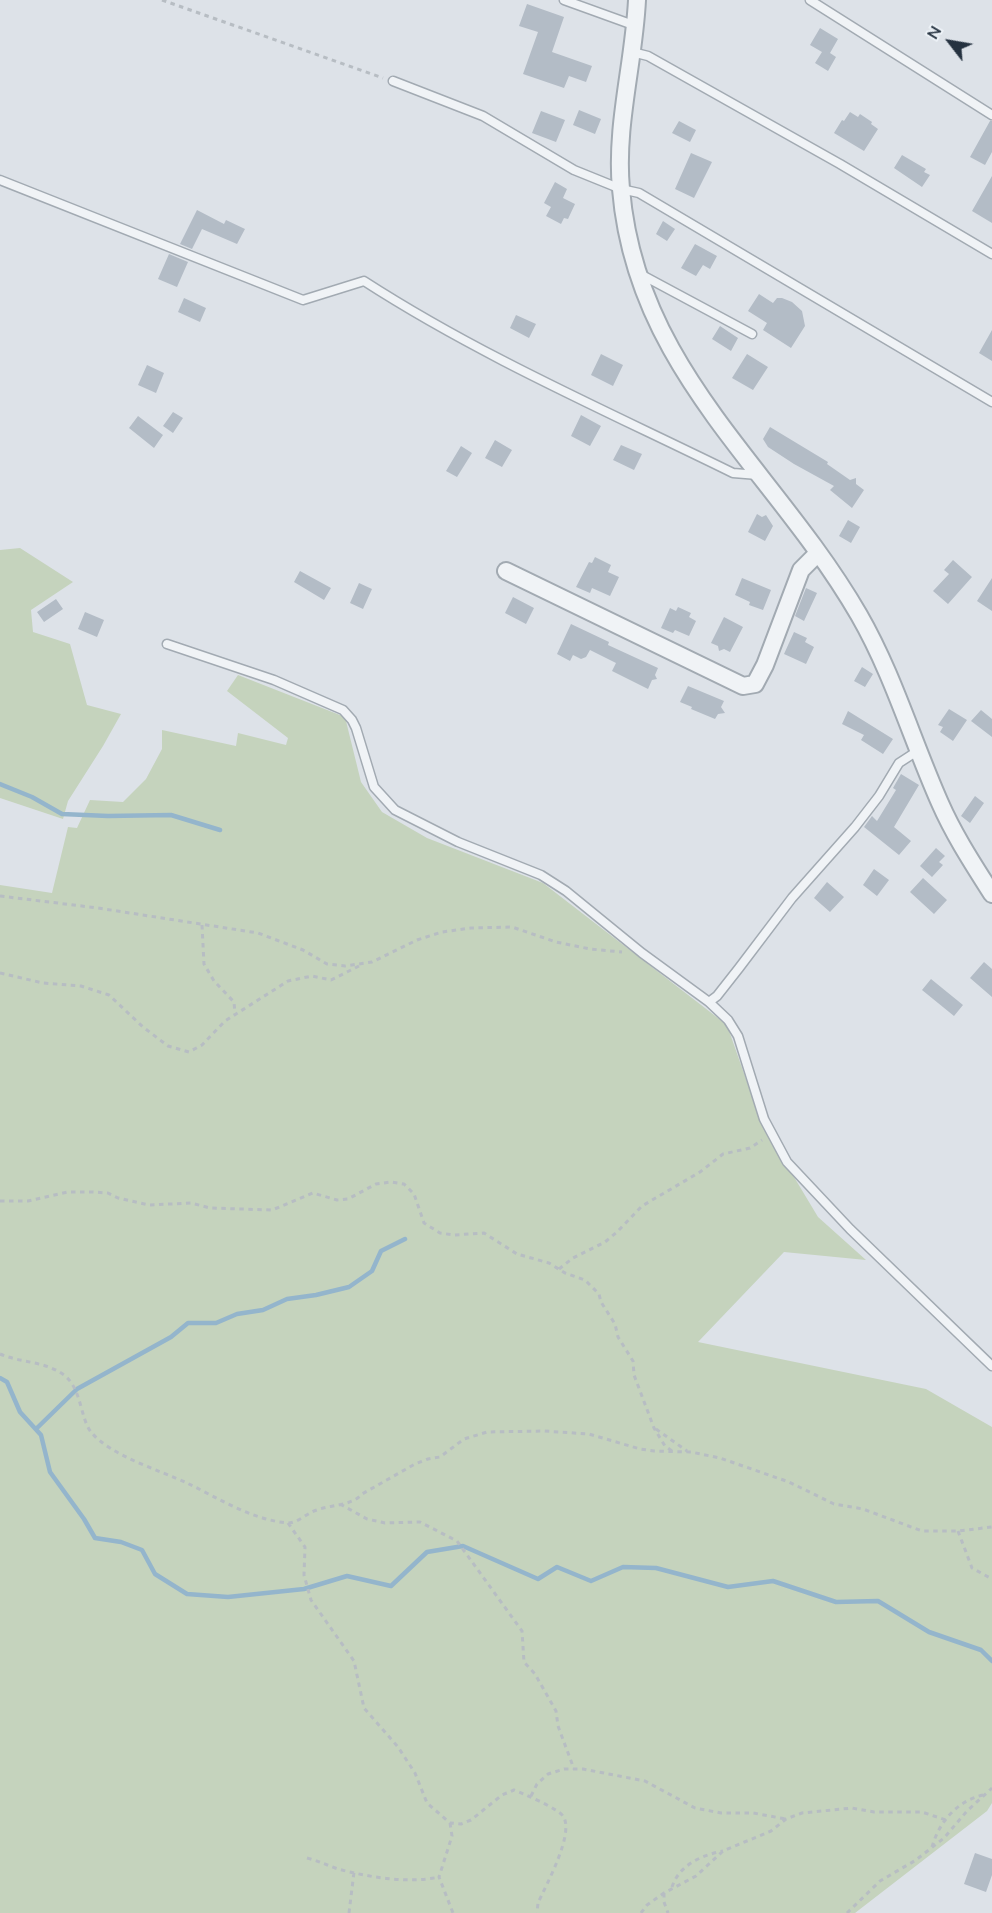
<!DOCTYPE html>
<html>
<head>
<meta charset="utf-8">
<style>
  body { margin:0 }
  #map { position:relative; width:992px; height:1913px; overflow:hidden; background:#dde2e8; font-family:"Nunito Sans",sans-serif }
  canvas { display:block }
  .north { position:absolute; left:920px; top:12px; width:60px; height:60px; -webkit-text-stroke:4px #ecf1f6; paint-order:stroke; rotate:301deg; font-size:16px; font-weight:700; line-height:24px; text-align:center; color:#253240 }
  .north::after { content:''; display:block; margin:auto; width:21px; height:27px; background:#253240; clip-path:polygon(50% 0,100% 100%,50% 72%,0 100%) }
</style>
</head>
<body>
<div id="map">
<canvas width="992" height="1913"></canvas>
<div class="north">N</div>
</div>
<script>
const ctx = document.querySelector('canvas').getContext('2d');
ctx.lineJoin = 'round';
function fill(path, color) { ctx.fillStyle = color; ctx.fill(path, 'evenodd'); }
function trace(path, color, width, dash) { ctx.strokeStyle = color; ctx.lineWidth = width; ctx.lineCap = dash ? 'butt' : 'round'; ctx.setLineDash(dash || []); ctx.stroke(path); }
const green = new Path2D(`
  M20 548 73 582 31 610 33 632 70 644 87 705 121 714 103 746 68 801 63 819 0 798V550Z
  M238 675 345 717 361 782 382 812 427 838 543 883 727 1025 761 1122 818 1217 866 1260 784 1252 698 1342 926 1389 992 1427V1803L987 1811 855 1913H0V885L52 893 68 827 77 828 90 800 123 802 146 779 162 749V730L236 746 238 733 286 745 288 738 227 691Z`);
const stream = new Path2D(`
  M0 784 32 797 62 814 108 816 171 815 220 830
  M0 1378 7 1382 20 1412 41 1435 50 1472 84 1519 95 1538 121 1542 142 1550 155 1574 187 1594 228 1597 304 1589 347 1576 391 1586 427 1552 463 1546 538 1579 557 1567 591 1581 623 1567 656 1568 728 1587 773 1581 836 1602 878 1601 929 1632 981 1650 992 1661
  M36 1429 77 1389 171 1337 188 1323H216L237 1314 263 1310 287 1299 316 1295 349 1287 372 1271 381 1251 405 1239`);
const building = new Path2D(`
  M527 4 564 17 552 52 592 66 586 82 569 76 564 88 523 74 538 32 519 26Z
  M820 28 838 39 830 53 836 57 828 71 815 63 822 52 810 45Z
  M579 110 601 119 595 134 573 125Z
  M541 111 565 120 556 142 532 133Z
  M850 112 858 117 860 114 872 122 871 124 878 129 864 151 834 133 842 120 844 121Z
  M679 121 696 130 690 142 672 133Z
  M990 121H992V152L985 165 970 157Z
  M691 153 712 162 694 198 675 189Z
  M902 155 926 169 924 172 930 175 922 187 894 168Z
  M992 176V223L972 211Z
  M555 182 567 189 563 198 575 204 568 219 564 218 561 224 546 216 551 207 544 203Z
  M197 210 224 224 226 220 245 229 237 244 202 229 192 249 180 244Z
  M663 221 675 229 667 241 656 234Z
  M695 244 717 256 710 269 703 265 696 276 681 268Z
  M169 254 188 262 177 287 158 279Z
  M759 294 773 303 777 298H782L792 302 802 311 805 326 791 348 763 330 767 323 748 311Z
  M184 298 206 308 200 322 178 312Z
  M516 315 536 324 529 338 510 328Z
  M720 326 738 338 731 351 712 339Z
  M992 330V361L979 353Z
  M601 354 623 365 613 386 591 375Z
  M747 354 768 367 753 390 732 378Z
  M147 365 164 373 156 393 138 385Z
  M173 412 183 418 173 433 163 426Z
  M581 415 601 426 590 446 571 436Z
  M138 416 163 435 154 448 129 428Z
  M770 427 828 462 827 464 850 480 856 478V484L864 490 852 508 830 490 834 486 794 464 768 447 763 439Z
  M495 440 512 450 502 467 485 458Z
  M621 445 642 454 634 470 613 460Z
  M461 446 472 453 457 477 446 471Z
  M757 514 762 517 766 515 773 526 765 541 748 532Z
  M848 520 860 527 851 543 839 536Z
  M595 557 611 565 608 572 619 577 610 596 592 588 590 593 576 587 589 562 592 563Z
  M953 560 972 577 948 604 933 591 949 574 944 570Z
  M300 571 331 588 324 600 294 582Z
  M742 578 771 590 763 610 749 605 750 602 735 595Z
  M992 578V611L977 601Z
  M359 583 372 589 363 609 350 603Z
  M806 588 817 593 804 621 795 616Z
  M513 597 534 608 526 624 505 613Z
  M56 599 63 609 44 622 37 612Z
  M678 607 691 613 689 617 696 621 689 636 675 630 673 633 661 628 670 608 676 611Z
  M85 612 104 620 97 637 78 629Z
  M724 617 743 627 730 652 724 649 719 651 718 646 711 643Z
  M571 624 609 642 608 645 658 668 655 675 657 679 652 680 648 689 612 671 616 663 590 650 586 657 581 659 573 655 570 661 557 654Z
  M794 632 807 638 805 642 814 647 806 664 784 654Z
  M862 667 873 674 865 687 854 681Z
  M688 686 724 701 721 707 725 713 718 714 715 719 691 709 692 707 680 702Z
  M949 709 967 720 953 741 940 732 943 727 938 725Z
  M981 710 992 719V737L971 721Z
  M848 711 893 739 883 754 861 740 864 735 842 724Z
  M901 774 919 785 894 827 911 841 899 855 864 827 872 816 877 821 896 790 893 788Z
  M975 796 984 803 970 823 961 816Z
  M936 848 945 856 939 862 943 865 932 877 920 866Z
  M874 869 889 880 877 896 863 885Z
  M923 878 947 900 934 914 910 892Z
  M827 882 844 897 830 912 814 898Z
  M984 962 992 969V997L970 978Z
  M931 979 963 1005 954 1016 922 990Z
  M975 1853 992 1859V1875L986 1892 964 1884Z`);
const path = new Path2D(`
  M162 0 383 78
  M0 896 98 908 258 933 303 950 327 964 345 966 372 962 417 940 442 932 471 928 512 927 556 942 590 949 622 952
  M202 925 204 964 214 981 234 1002 235 1014
  M0 973 43 983 81 986 109 995 143 1027 168 1046 189 1052 202 1045 225 1021 288 981 312 976 331 980 359 966
  M0 1201H28L68 1192H93L108 1193 118 1198 149 1205 191 1203 210 1208 272 1210 313 1193 337 1200 348 1199 376 1184 391 1182 404 1184 414 1194 424 1223 440 1233 454 1235 484 1233 517 1254 549 1263 565 1273 585 1280 599 1294 601 1302 615 1324 618 1337 633 1361 634 1375 654 1428 665 1446 672 1451
  M559 1269 573 1258 605 1242 617 1232 642 1206 700 1172 723 1154 750 1148 762 1140
  M0 1354C21 1363 45 1361 64 1375 82 1389 80 1418 91 1432 111 1456 159 1470 187 1483 218 1498 252 1520 288 1523 297 1523 305 1515 312 1512 328 1504 351 1507 362 1494L415 1464 428 1459 440 1457 464 1439 487 1432 544 1431 589 1434 640 1449 654 1451 691 1452 720 1458 789 1482 834 1504 863 1509 922 1531H958L992 1527
  M656 1429 687 1451
  M340 1504 367 1519 385 1523 420 1522 457 1541 522 1631 524 1662 535 1674 556 1711 558 1726 574 1769
  M288 1523 305 1547 304 1575 311 1600 354 1661 364 1708 398 1747 415 1773 427 1803 450 1823 461 1824 471 1820 502 1795 514 1790C524 1794 557 1808 563 1816 575 1833 546 1885 538 1903L537 1913
  M958 1531 972 1568 992 1579
  M531 1796 537 1784 548 1774 564 1769H583L645 1781 695 1808 721 1813H753L786 1819
  M450 1823 452 1836 439 1877 453 1913
  M932 1847C939 1822 957 1801 983 1795
  M307 1858C318 1861 327 1865 338 1869 368 1877 408 1884 439 1877
  M672 1887C679 1865 702 1855 723 1851
  M664 1893V1902L668 1913
  M349 1913 354 1872
  M641 1913 647 1905 664 1893 696 1876 723 1851 771 1831 786 1819 802 1813 852 1808 874 1812H922L946 1820
  M847 1913 880 1881 916 1860 944 1838 967 1811 992 1788`);
const lane = new Path2D(`
  M564 0 636 26
  M810 0 992 115
  M632 52 648 56 840 164 992 254
  M393 81 483 116 574 170 621 189 639 193 992 402
  M0 180 303 300 364 281C480 356 609 412 733 473L758 475
  M642 275 752 334
  M167 644 274 680 343 710 352 720 356 728 374 787 395 810 458 842 541 875 566 891 642 953 709 1002 717 996 739 968 792 898 855 827 879 796 899 763 919 750
  M709 1002 728 1020 738 1036 764 1119 787 1162 850 1229 992 1366`);
const street = new Path2D(`
  M637 0C634 63 615 126 621 189 636 371 774 468 859 615 893 674 912 740 940 803 954 835 973 864 992 894
  M506 571 743 686 755 684 765 665 801 570 818 553`);
fill(green, '#c5d3bd');
trace(stream, '#94b5cc', 4.5);
fill(building, '#b3bcc6');
trace(lane, '#a2aab2', 11);
trace(street, '#a2aab2', 20);
trace(path, '#b7bdc3', 3, [4.5, 4.5]);
trace(lane, '#f0f3f6', 8);
trace(street, '#f0f3f6', 16);
</script>
</body>
</html>
